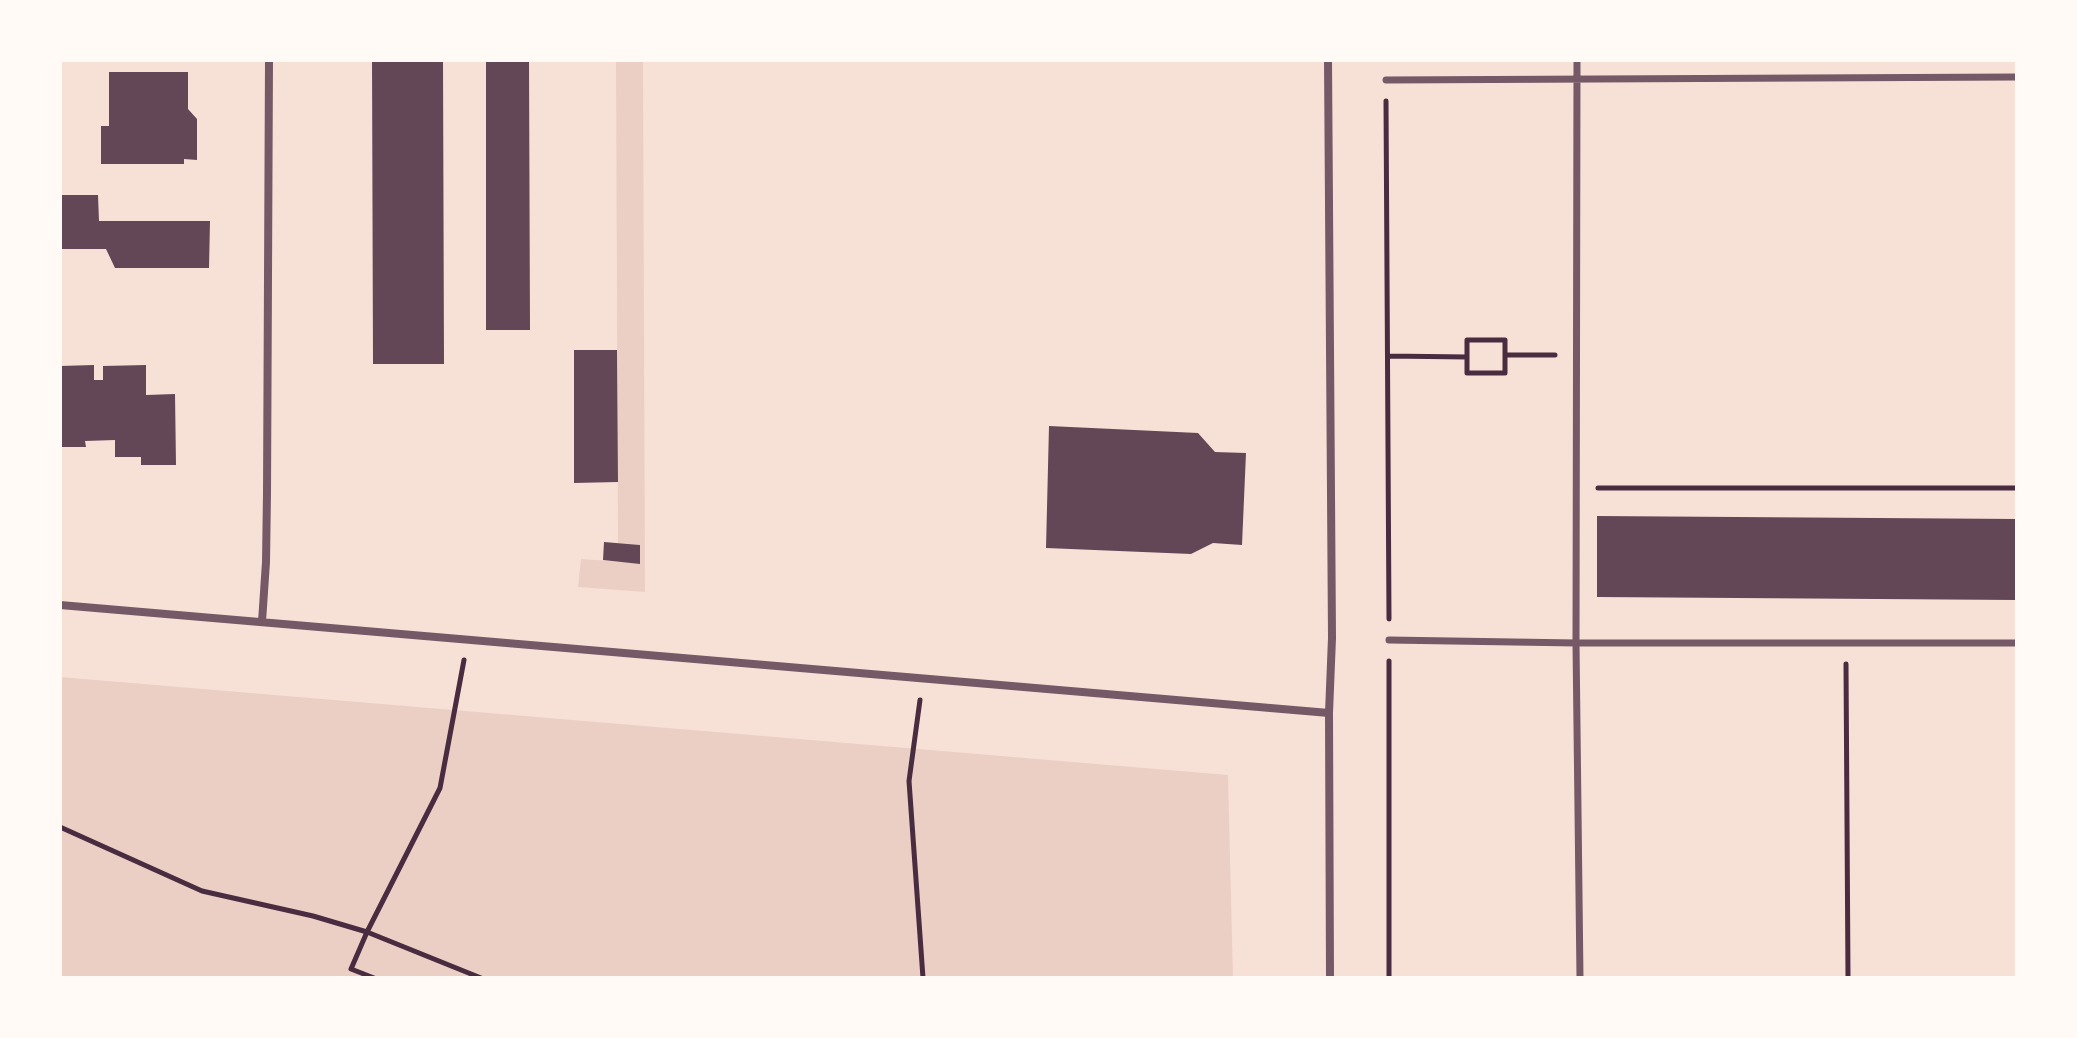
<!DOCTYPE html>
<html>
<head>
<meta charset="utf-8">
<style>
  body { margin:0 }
  #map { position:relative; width:2077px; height:1038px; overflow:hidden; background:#f7e1d7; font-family:"Noto Serif",serif }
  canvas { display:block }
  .frame { position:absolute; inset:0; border:62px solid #fffaf5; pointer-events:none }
</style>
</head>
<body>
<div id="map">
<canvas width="2077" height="1038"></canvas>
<div class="frame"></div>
</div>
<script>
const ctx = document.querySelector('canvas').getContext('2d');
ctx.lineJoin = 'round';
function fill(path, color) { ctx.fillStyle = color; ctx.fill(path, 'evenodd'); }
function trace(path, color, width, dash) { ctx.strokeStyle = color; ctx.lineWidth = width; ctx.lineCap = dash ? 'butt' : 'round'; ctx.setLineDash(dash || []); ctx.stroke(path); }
const green = new Path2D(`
  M616 60H643L645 592 578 587 581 559 640 563V545L618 543Z
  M60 677 1228 775 1233 978H60Z`);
const building = new Path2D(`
  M372 60H443L444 364H373Z
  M486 60H529L530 330H486Z
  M109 72H188V109L197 119V160L184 159V164H101V126H109Z
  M60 195H98L99 221H210L209 268H115L106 249H60Z
  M574 350H617L618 482 574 483Z
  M94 365V380H103V366L146 365V395L175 394 176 465H141V457H115V440L85 441 86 447H60V366Z
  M1049 426 1198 433 1215 452 1246 453 1242 545 1213 543 1191 554 1046 548Z
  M1597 516 2017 519V600L1597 597Z
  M604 542 640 545V564L603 560Z`);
const path = new Path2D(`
  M1386 101 1389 619
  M1467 340H1505V373H1467Z
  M1506 355H1555
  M1388 356 1467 357
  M1598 488H2017
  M464 660 440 788 367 932 481 978
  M1389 661V978
  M1846 664 1848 978
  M920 700 909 781 923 978
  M60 827 202 891 313 916 367 932 351 969 374 978`);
const pedestrian = new Path2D(`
  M1577 60 1576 643 1580 978
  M1386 80 2017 77
  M1389 640 1576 643H2017`);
const minor = new Path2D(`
  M1328 60 1332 638 1329 713 1330 978
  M60 605 1329 713
  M262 622 266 562 267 493 269 60`);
fill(green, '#ebcfc5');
fill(building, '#644757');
trace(path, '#4a2c40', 5);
trace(pedestrian, '#755966', 7);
trace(minor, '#755966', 8);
</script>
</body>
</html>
